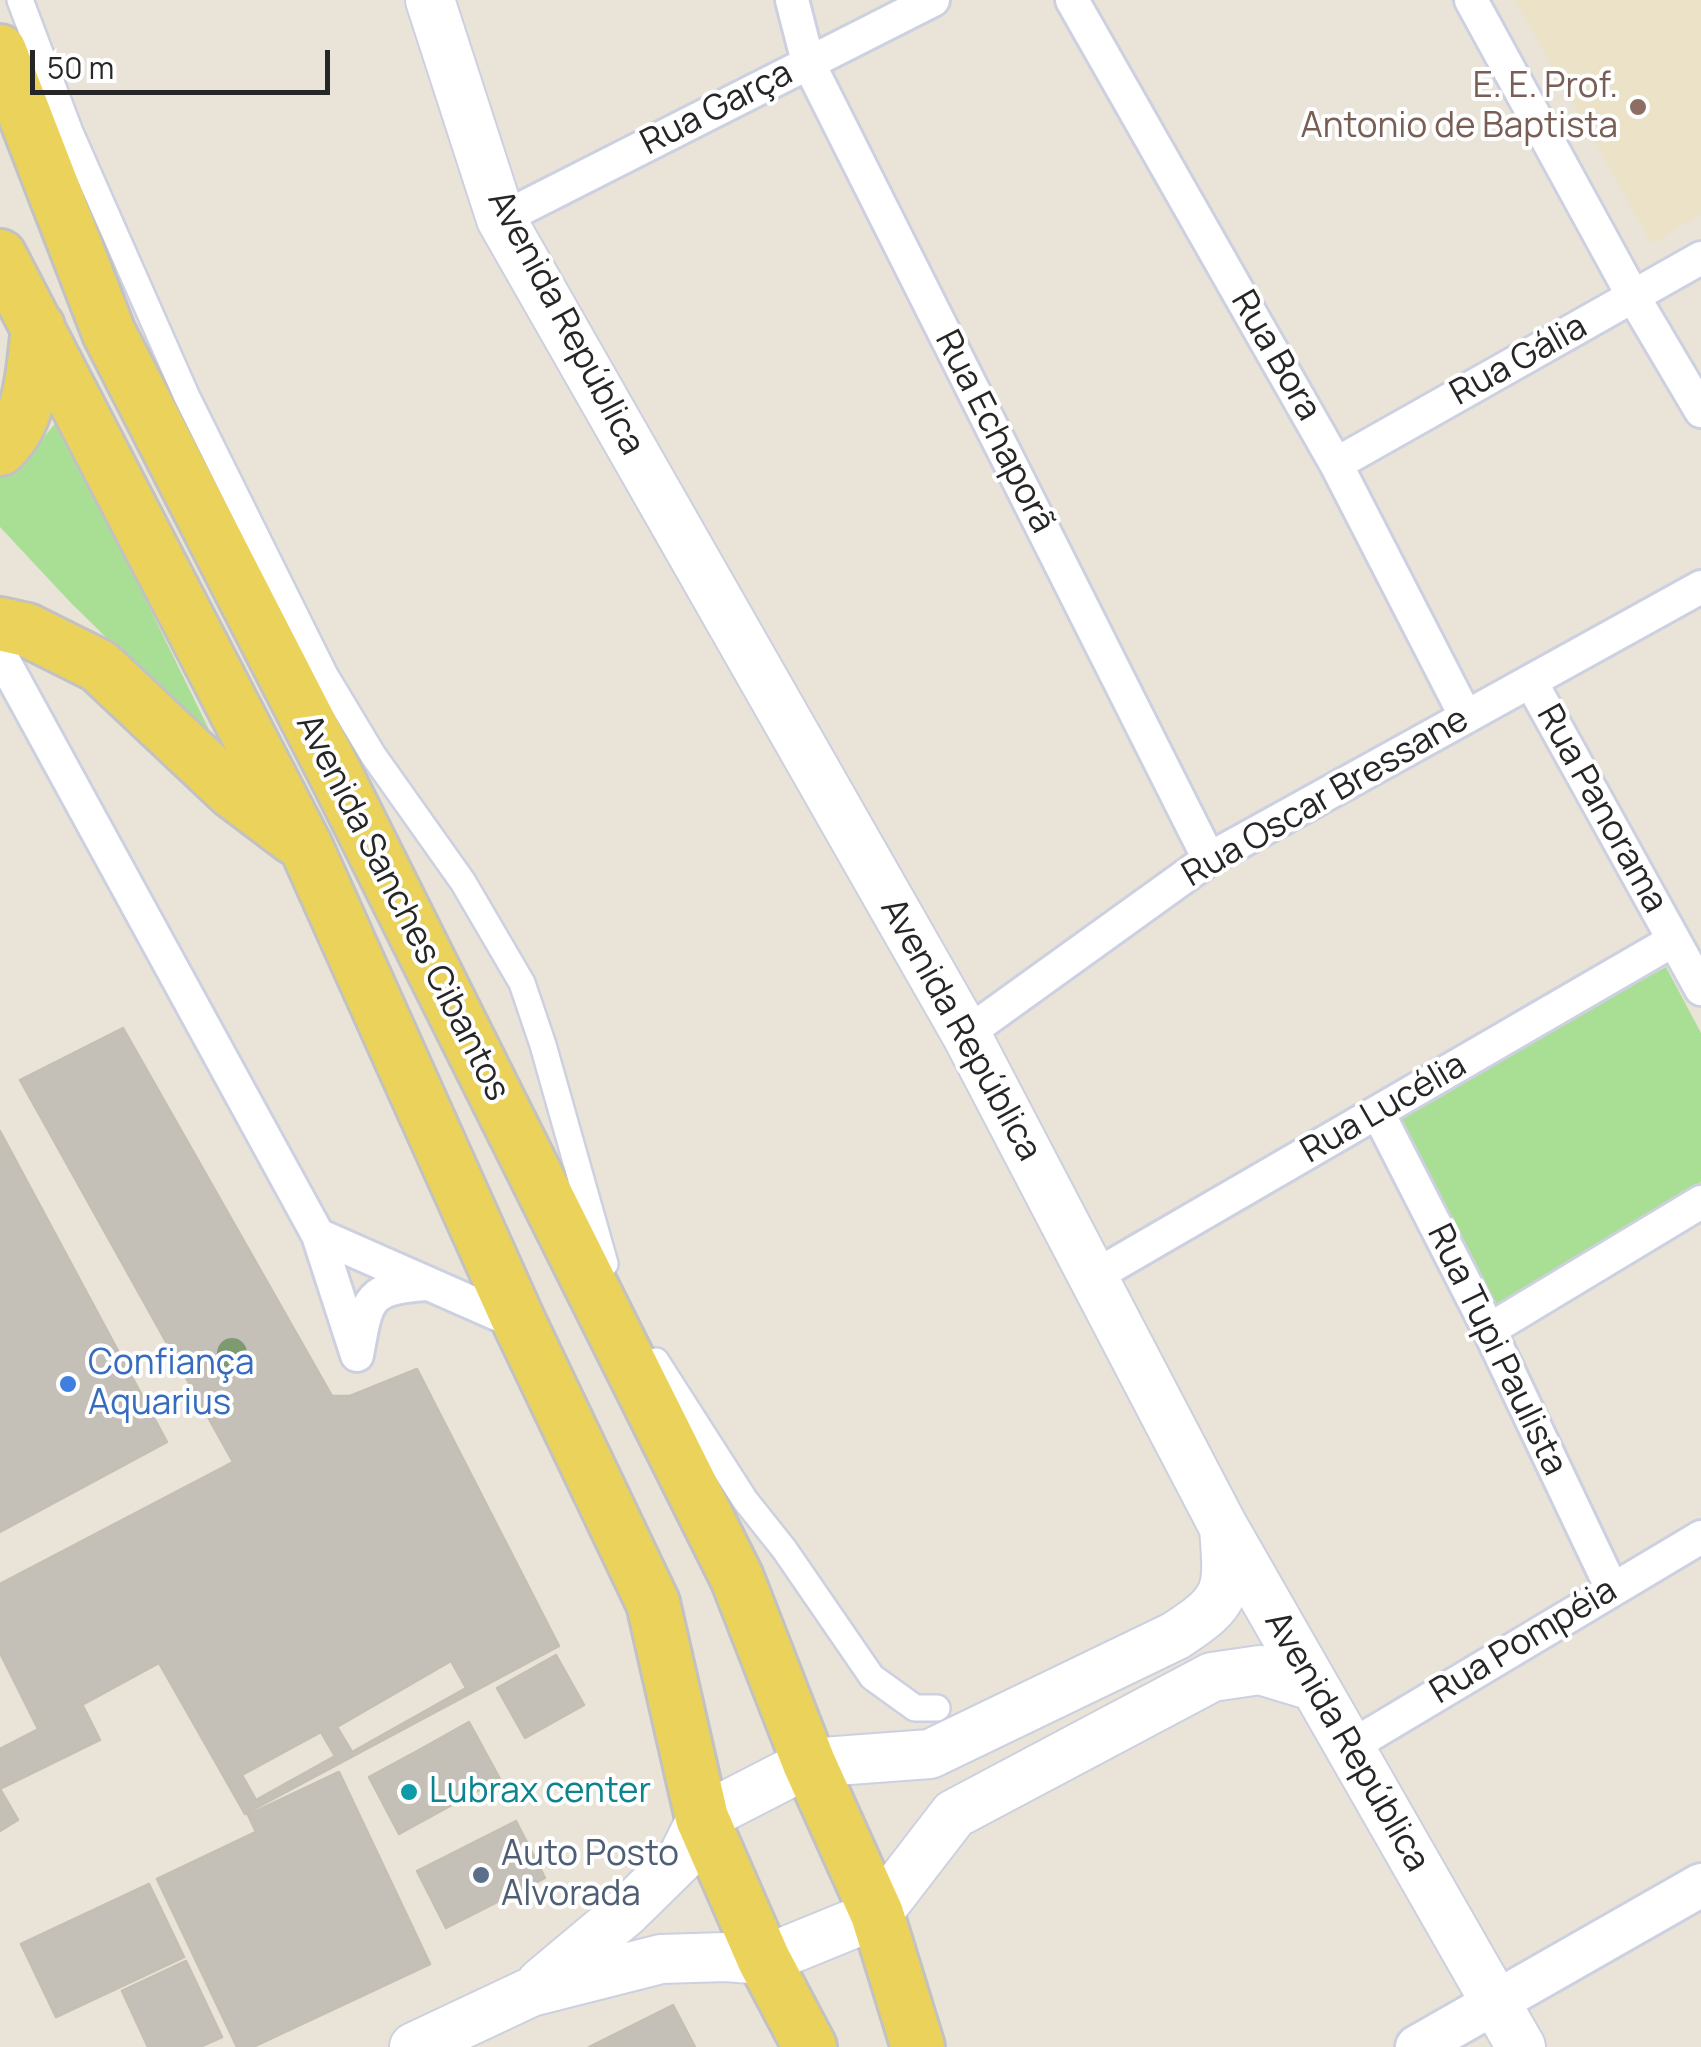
<!DOCTYPE html>
<html>
<head>
<meta charset="utf-8">
<style>
  body { margin:0 }
  #map { position:relative; width:1701px; height:2047px; overflow:hidden; background:#e9e3d8; font-family:Manrope,sans-serif }
  canvas { display:block }
  .scale { position:absolute; left:30px; top:50px; width:300px; height:45px; box-sizing:border-box; border:5px solid #262626; border-top:0; padding-left:12px; font-size:30px; line-height:35px; white-space:nowrap; color:#262626; -webkit-text-stroke:8px #fff; paint-order:stroke }
</style>
</head>
<body>
<div id="map">
<canvas width="1701" height="2047"></canvas>
<div class="scale">50 m</div>
</div>
<script>
const ctx = document.querySelector('canvas').getContext('2d');
ctx.lineJoin = 'round';
function fill(path, color) { ctx.fillStyle = color; ctx.fill(path, 'evenodd'); }
function trace(path, color, width, dash) { ctx.strokeStyle = color; ctx.lineWidth = width; ctx.lineCap = dash ? 'butt' : 'round'; ctx.setLineDash(dash || []); ctx.stroke(path); }
function write(font, color, halo, rows, align = 'center') {
  ctx.font = font + ' Manrope,sans-serif'; ctx.lineWidth = 8; ctx.setLineDash([]); ctx.textBaseline = 'middle'; ctx.strokeStyle = halo; ctx.fillStyle = color; for (const [text, x, y, turn = 0] of rows) {
    ctx.save(); ctx.translate(x, y); ctx.rotate((+turn || 0) * Math.PI / 180); ctx.textAlign = isNaN(turn) ? turn : align; if (halo) ctx.strokeText(text, 0, 0); ctx.fillText(text, 0, 0); ctx.restore();
  }
}
const education = new Path2D(`
  M1515 0H1701V214L1652 244Z`);
const green = new Path2D(`
  M58 420 217 746 71 603 0 527V470L43 438Z
  M1666 967 1701 1033V1182L1497 1311 1390 1116Z`);
const building = new Path2D(`
  M123 1028 332 1396H350L417 1369 559 1646 245 1814 159 1663 38 1729 0 1653V1584L233 1462 20 1080Z
  M0 1131 167 1442 0 1532Z
  M556 1655 584 1705 525 1738 497 1688Z
  M451 1661 466 1688 352 1752 337 1727Z
  M83 1706 100 1740 0 1789 18 1820 0 1831V1749Z
  M469 1722 500 1779 450 1806 419 1750Z
  M321 1732 335 1756 256 1800 242 1775Z
  M419 1750 450 1806 399 1834 369 1777Z
  M339 1772 430 1964 253 2047H237L157 1879 256 1832 248 1815Z
  M516 1821 545 1878 446 1928 417 1871Z
  M149 1884 184 1957 56 2017 21 1944Z
  M186 1961 222 2037 200 2047H148L122 1991Z
  M673 2005 695 2047H589Z`);
const pedestrian = new Path2D(`
  M20 0 70 132 187 397 325 675 373 755 463 882 522 983 543 1045 605 1264
  M656 1361 745 1500 784 1549 872 1677 915 1708H937`);
const minor = new Path2D(`
  M792 0 808 62 1209 859
  M1072 0 1336 464 1466 717
  M1471 0 1633 296 1701 411
  M501 219 933 0
  M1336 464 1701 258
  M0 654 318 1235 357 1355C367 1299 367 1287 428 1284
  M1531 682 1701 989
  M966 1034 1209 859 1701 587
  M1378 1113 1489 1330 1612 1589
  M318 1235 520 1324
  M1093 1277 1674 940
  M1489 1330 1701 1202
  M1348 1748 1701 1537`);
const tertiary = new Path2D(`
  M1417 2047 1701 1885`);
const secondary = new Path2D(`
  M430 0 501 219 966 1034 1223 1526 1521 2047
  M541 1983 627 1911 683 1856 702 1818 809 1763 930 1754 1175 1636C1230 1601 1229 1591 1224 1528
  M414 2047 531 1992 661 1959 726 1957 764 1960 877 1914 954 1814 1212 1677 1260 1670 1313 1686`);
const primary = new Path2D(`
  M0 51 109 333 338 779 737 1578 809 1763 877 1914 918 2047
  M0 256 306 847 520 1324 653 1603 702 1818 764 1960 810 2047
  M0 449C33 418 33 369 38 327
  M0 624 27 630 99 666 233 792 294 838`);
const trees = [
  [232,1353]
];
const markers = [
  [1638,107,10,"#8d6e63"],
  [68,1384,10,"#3f7fe0"],
  [409,1792,10,"#0f9aa8"],
  [481,1875,10,"#5c6f8a"]
];
const educationNames = [
  ["E. E. Prof.",1618,87],
  ["Antonio de Baptista",1618,127]
];
const streetNames = [
  ["Rua Garça",717,109,-27],
  ["Avenida República",565,323,62],
  ["Rua Bora",1275,356,60],
  ["Rua Gália",1519,361,-29],
  ["Rua Echaporã",994,432,63],
  ["Rua Oscar Bressane",1326,798,-30],
  ["Rua Panorama",1601,809,61],
  ["Avenida Sanches Cibantos",402,908,63],
  ["Avenida República",960,1030,61],
  ["Rua Lucélia",1384,1109,-30],
  ["Rua Tupi Paulista",1496,1350,64],
  ["Rua Pompéia",1524,1642,-31],
  ["Avenida República",1346,1742,60]
];
const shopNames = [
  ["Confiança",88,1364],
  ["Aquarius",88,1404]
];
const cultureNames = [
  ["Lubrax center",429,1792]
];
const serviceNames = [
  ["Auto Posto",501,1855],
  ["Alvorada",501,1895]
];
fill(education, '#ebe2c7');
fill(green, '#a9df95');
fill(building, '#c4c0b8');
trace(building, '#c4bfb2', 2.5);
trace(pedestrian, '#cdd0e0', 30);
trace(minor, '#cdd0e0', 38);
trace(tertiary, '#cdd0e0', 48);
trace(secondary, '#cdd0e0', 52);
trace(primary, '#c2c2c2', 58);
trace(pedestrian, '#fff', 25);
trace(minor, '#fff', 32);
trace(tertiary, '#fff', 42);
trace(secondary, '#fff', 48);
trace(primary, '#ebd35b', 52);
ctx.fillStyle = '#7d9a70';
for (const [x, y] of trees) { ctx.beginPath(); ctx.arc(x, y, 15, 0, 2 * Math.PI); ctx.fill(); }
for (const [x, y, r, color] of markers) { const dot = new Path2D(); dot.arc(x, y, r, 0, 2 * Math.PI); ctx.fillStyle = color; ctx.fill(dot); trace(dot, '#fff', 4); }
write('35px', '#785e54', '#fff', educationNames, 'right');
write('35px', '#262626', '#fff', streetNames);
write('35px', '#366cbe', '#fff', shopNames, 'left');
write('35px', '#0d838f', '#fff', cultureNames, 'left');
write('35px', '#4e5e75', '#fff', serviceNames, 'left');
</script>
</body>
</html>
